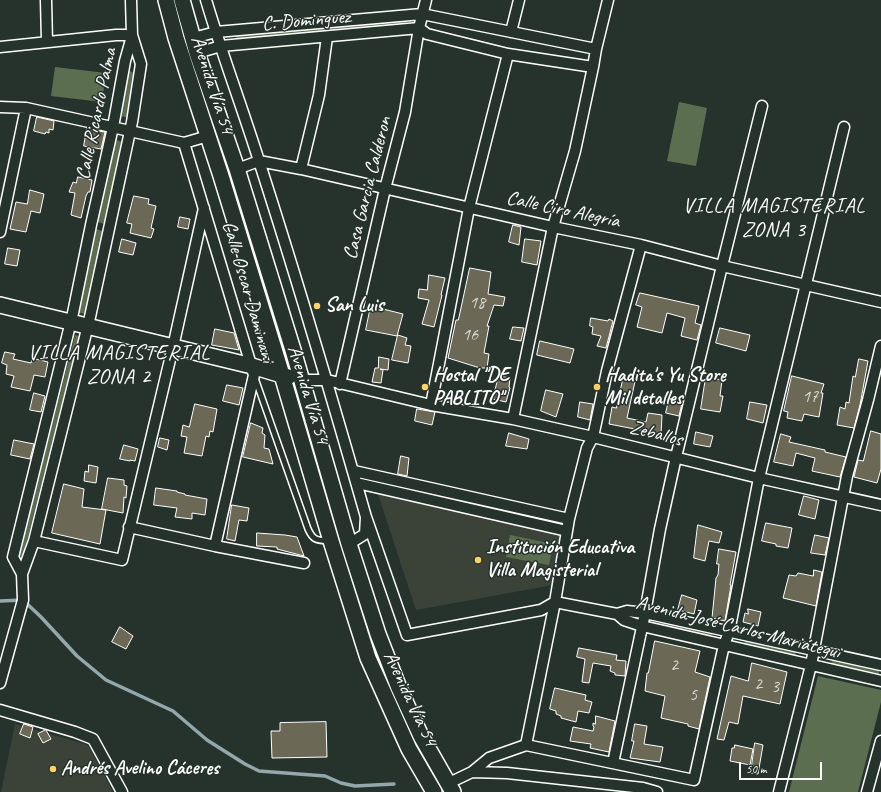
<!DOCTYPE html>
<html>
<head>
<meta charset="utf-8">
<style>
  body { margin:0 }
  #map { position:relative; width:881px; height:792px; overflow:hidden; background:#26332d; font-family:Caveat,sans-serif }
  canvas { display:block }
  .scale { position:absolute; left:739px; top:762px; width:83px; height:18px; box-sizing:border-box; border:2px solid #fff; border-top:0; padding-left:5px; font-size:12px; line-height:14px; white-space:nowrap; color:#fff; -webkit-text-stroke:3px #26332d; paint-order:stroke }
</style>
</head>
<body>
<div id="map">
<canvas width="881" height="792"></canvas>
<div class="scale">50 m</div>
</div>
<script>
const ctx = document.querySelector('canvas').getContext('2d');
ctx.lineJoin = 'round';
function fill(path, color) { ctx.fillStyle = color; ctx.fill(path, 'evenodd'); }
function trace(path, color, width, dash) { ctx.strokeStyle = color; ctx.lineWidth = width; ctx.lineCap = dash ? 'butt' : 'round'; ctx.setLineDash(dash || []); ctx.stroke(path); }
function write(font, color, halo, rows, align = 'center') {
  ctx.font = font + ' Caveat,sans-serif'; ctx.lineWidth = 3; ctx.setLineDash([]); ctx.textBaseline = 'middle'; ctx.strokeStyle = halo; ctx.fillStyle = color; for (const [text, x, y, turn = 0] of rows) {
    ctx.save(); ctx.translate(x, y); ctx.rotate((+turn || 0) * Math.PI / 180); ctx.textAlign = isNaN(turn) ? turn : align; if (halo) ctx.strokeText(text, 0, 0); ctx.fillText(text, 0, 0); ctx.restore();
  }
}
const built = new Path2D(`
  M378 494 561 535 553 585 416 610Z
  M15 724 88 745 113 792H1Z`);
const green = new Path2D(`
  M171 0H178L285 342 279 344Z
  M406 20V24L237 40 235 35Z
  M55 67 106 73 102 102 51 96Z
  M129 71 135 73 128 118 121 116Z
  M679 102 707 108 696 166 667 161Z
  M116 140 123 142 105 224 97 222Z
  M96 229 103 231 86 314 79 313Z
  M75 335 79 336 23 557 19 556Z
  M297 405 303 407 358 589 352 591Z
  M510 535 553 544 549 565 506 557Z
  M361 597 442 782 436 786 411 739 372 652 355 599Z
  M661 620 712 632 711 637 660 625Z
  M745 640 796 651 795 656 744 645Z
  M832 659 879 670V674L831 664Z
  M818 676 881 690V702L858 792H789Z`);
const stream = new Path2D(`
  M0 601 23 600 41 617 77 656 106 680 173 711 207 740 245 764 259 771 325 776 341 783 355 786 394 784`);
const building = new Path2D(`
  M37 117 54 121 53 130 49 129V133L46 132 45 134 34 131Z
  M87 129 105 132 101 149 84 146Z
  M78 177 92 180 90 192H88L86 196 81 218 71 215 75 193 69 192 73 182 76 183Z
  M30 190 44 194 40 213 31 211 26 232 10 229 16 202 27 204Z
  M134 196 149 199 148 204 156 206 151 228 154 229 151 238 130 233 132 224 127 223Z
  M180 217 190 219 188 229 178 227Z
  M513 225 521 227 519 245 509 242Z
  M122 239 136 243 133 255 119 252Z
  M525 239 541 241 537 265 522 262Z
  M8 248 20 250 17 266 5 264Z
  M470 268 491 272 488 294 505 297 503 306 494 305 487 326H489L484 353 489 354 487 368H480L448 358 456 320H458Z
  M429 275 445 278 441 295H442L434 327 422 324 429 300 418 298 419 289 427 290Z
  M640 293 699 306 695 323 701 325 697 340 681 336 685 318 667 313 662 333 637 327 642 307 636 305Z
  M371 306 403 314 397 336 366 330Z
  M591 318 608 321 609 319 613 321 606 348 597 346 601 336 592 334 593 327 590 326Z
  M513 327 524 328 521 341 510 339Z
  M720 328 750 335 746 351 716 343Z
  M215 329 234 333 239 350 212 345Z
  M398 335 407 338 405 345 411 346 408 363 392 360Z
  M540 341 574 349 570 363 537 355Z
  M5 352 15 354 13 359 31 363 32 358 48 362 45 377 34 375 30 391 11 387 14 376 6 374 7 365 2 363Z
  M379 357 389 359 388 370 380 369 383 370 381 383 372 382 375 368H378Z
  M859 359 868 361 860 405 854 428 837 425 840 407 845 409 846 402 849 403 853 376 855 377Z
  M624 375 636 377 627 418 646 422 648 413 662 415 661 435 644 433 645 431 609 424 612 407 616 408Z
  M499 376 510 378 509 387 510 388 506 402 493 399Z
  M792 376 824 384 821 393H823L819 417 804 414 802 421 787 418 788 412 784 411Z
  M706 377 722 380 720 396H723L720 412 701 409Z
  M227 385 243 388 239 405 223 401Z
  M546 390 563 394 556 417 541 411Z
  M34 393 45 396 41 412 30 410Z
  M670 396 683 399 679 416 666 413Z
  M580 402 593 404 590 420 578 417Z
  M750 402 767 405 763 423 747 419Z
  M195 404 217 409 213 432 210 431 209 437 206 436 202 456 184 453 187 437 181 436 183 425 189 427Z
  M417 409 435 412 432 425 415 421Z
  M251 423 263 428 262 433 265 435 264 448 269 449 273 464 243 457Z
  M871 431 881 434V469L877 483 854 477 858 460 863 461Z
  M696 432 713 436 710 447 694 444Z
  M509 433 529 439 527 449 506 446Z
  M781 434 791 437 789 442 825 450V452L846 457 840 477 812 471 815 458 796 453 793 466 774 462Z
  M160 438 169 440 167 450 158 447Z
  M14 440 34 444 30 459 11 455Z
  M124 445 138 449 135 461 130 460V461L120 459Z
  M401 456 409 458 407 476 398 474Z
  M89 465 98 467 96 483 84 481 85 471 88 472Z
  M108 478 124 480V485L127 486 126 498 124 497 123 513 102 509Z
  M64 484 84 489 82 507 106 510 100 544 52 533Z
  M156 488 177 491V492L185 494V495L207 499 205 515 192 513V519L175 517 177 508 154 505Z
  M804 496 819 500 815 519 799 515Z
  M232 505 249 508 247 521 239 520 235 541 227 539Z
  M766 523 792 528 788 548 776 546V544L762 541Z
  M698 525 722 532 719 543 709 541 705 561 694 558Z
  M257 533 285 535 297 537 304 556 277 549V547L257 546Z
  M815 535 829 538 825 555 811 553Z
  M719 549 736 552 730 585H731L725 621 712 618 716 578 718 575 719 564H717Z
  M814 570 822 572 816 606 783 598 789 575 796 576 798 573 813 576Z
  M682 595 697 600 694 614 678 610Z
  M748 609 761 612 758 626 743 622 745 613 748 614Z
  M120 627 133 636 126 649 112 642Z
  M655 641 700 651 695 672 710 677 699 729 688 726V724L661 718 665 696 645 691 647 673H648Z
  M579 648 617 655 616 660 626 661 625 676 615 675V673L610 671 611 666 593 663 589 683 582 682 585 659 577 657Z
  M752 663 787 672 780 704 743 696 738 724 729 722 724 740 717 739 731 676 748 681Z
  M555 688 586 695 585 700 592 702 589 713 578 711 576 722 561 718V716L556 714V711L550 709Z
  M596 716 615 721 609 752 590 748 591 744 570 741 573 727 593 731 594 727 593 726V723L595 724Z
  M326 722 327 757 272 758 271 731H280V723Z
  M24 724 33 727 30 738 20 734Z
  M635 724 647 726 644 744 663 747 660 762 630 758 634 741H632Z
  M46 730 51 739 43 743 38 734Z
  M755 743 763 745 758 774 751 773Z
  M735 745 753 749 750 765 730 761 732 748H734Z`);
const lane = new Path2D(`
  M255 378 308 529C313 540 316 540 328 541`);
const street = new Path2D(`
  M46 0 47 42
  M206 0C222 54 242 107 259 161 297 279 332 398 366 517L365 534 349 544
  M511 32 519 0
  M193 38 216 32 422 14 596 49
  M0 47 116 35H132
  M197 53 221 46 419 28 427 34 508 54 593 67
  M0 107 26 108 184 143 208 136
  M184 143 254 375 215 546
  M237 169 259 161 301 169 553 227 641 245 722 266 881 302
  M301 169 319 95 327 37
  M0 232 26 108
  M301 380H327L431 405 513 419 593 437 759 478 881 505
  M340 384 385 189 405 112 419 28 426 0
  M431 405 469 208 508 54
  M513 419 553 227 575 151 593 67 596 49 608 0
  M354 471 569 519
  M357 483 567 531
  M366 517 407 635 541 610 555 602 617 614 627 611 645 613 881 665
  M129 527 215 546 304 563
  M34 541 122 560 173 347 204 208
  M22 574 13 557 73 313 91 225 113 127 125 61 132 36
  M617 614 624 620 642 626 881 681
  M0 683 23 600 22 574 34 541 90 317 132 122 141 64 132 35 131 0
  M0 710 75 732 93 739 122 792
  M526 745 555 602 569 519 587 448 593 437 607 371 641 245
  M613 763 645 613 660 529 676 457 722 266 762 106
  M472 772 489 758 526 745 694 780 724 645 729 632 759 478 844 127
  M449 783 472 772 507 773 643 788 657 792
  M779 792 811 665 847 476 868 400 881 346
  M867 792 881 741`);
const secondary = new Path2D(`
  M166 0 176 38 221 176 282 375 331 541 368 658 409 749 434 792
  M182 0 197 53 237 169 293 350 349 544 378 634 399 688 421 736 453 792
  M0 305 252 366 288 377`);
const markers = [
  [317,306,4,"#ffd166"],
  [425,387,4,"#ffd166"],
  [597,387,4,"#ffd166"],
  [478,560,4,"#ffd166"],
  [53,769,4,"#ffd166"]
];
const numberNames = [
  ["18",477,303],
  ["16",470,335],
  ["17",810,397],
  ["2",674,665],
  ["2",758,684],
  ["3",775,687],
  ["5",693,695]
];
const streetNames = [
  ["C. Dominguez",306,21,-5],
  ["Avenida Vía 54",212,85,72],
  ["Calle Ricardo Palma",97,114,-78],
  ["Casa Garcia Calderon",368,188,-76],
  ["Calle Ciro Alegría",563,210,12],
  ["Calle Oscar Daminani",248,292,74],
  ["Avenida Vía 54",308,395,73],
  ["Zeballos",656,434,14],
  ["Avenida José Carlos Mariátegui",738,628,14],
  ["Avenida Vía 54",410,699,65]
];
const poiNames = [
  ["San Luis",325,306],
  ["Hostal \"DE",433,376],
  ["PABLITO\"",433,399],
  ["Hadita's Yu Store",605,376],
  ["Mil detalles",605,399],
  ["Institución Educativa",486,548],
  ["Villa Magisterial",486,571],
  ["Andrés Avelino Cáceres",61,769]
];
const neighbourhoodNames = [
  ["VILLA MAGISTERIAL",774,206],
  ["ZONA 3",774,230],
  ["VILLA MAGISTERIAL",119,353],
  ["ZONA 2",119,377]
];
fill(built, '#3b4339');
fill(green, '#5c6e50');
trace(stream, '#94a8ac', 3.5);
fill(building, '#6b6855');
trace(building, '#fff', 1);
trace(lane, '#fff', 8);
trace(street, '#fff', 13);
trace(secondary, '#fff', 18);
trace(lane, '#26332d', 5);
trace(street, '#26332d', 10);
trace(secondary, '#26332d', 15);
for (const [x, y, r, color] of markers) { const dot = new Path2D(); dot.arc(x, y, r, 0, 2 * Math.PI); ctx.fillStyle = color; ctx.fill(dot); trace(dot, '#26332d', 1.5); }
write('18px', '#dad9d4', null, numberNames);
write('20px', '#fff', '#26332d', streetNames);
write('bold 20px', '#fff', '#26332d', poiNames, 'left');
ctx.letterSpacing = '1px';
write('21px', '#fff', '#26332d', neighbourhoodNames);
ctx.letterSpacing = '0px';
</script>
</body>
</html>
